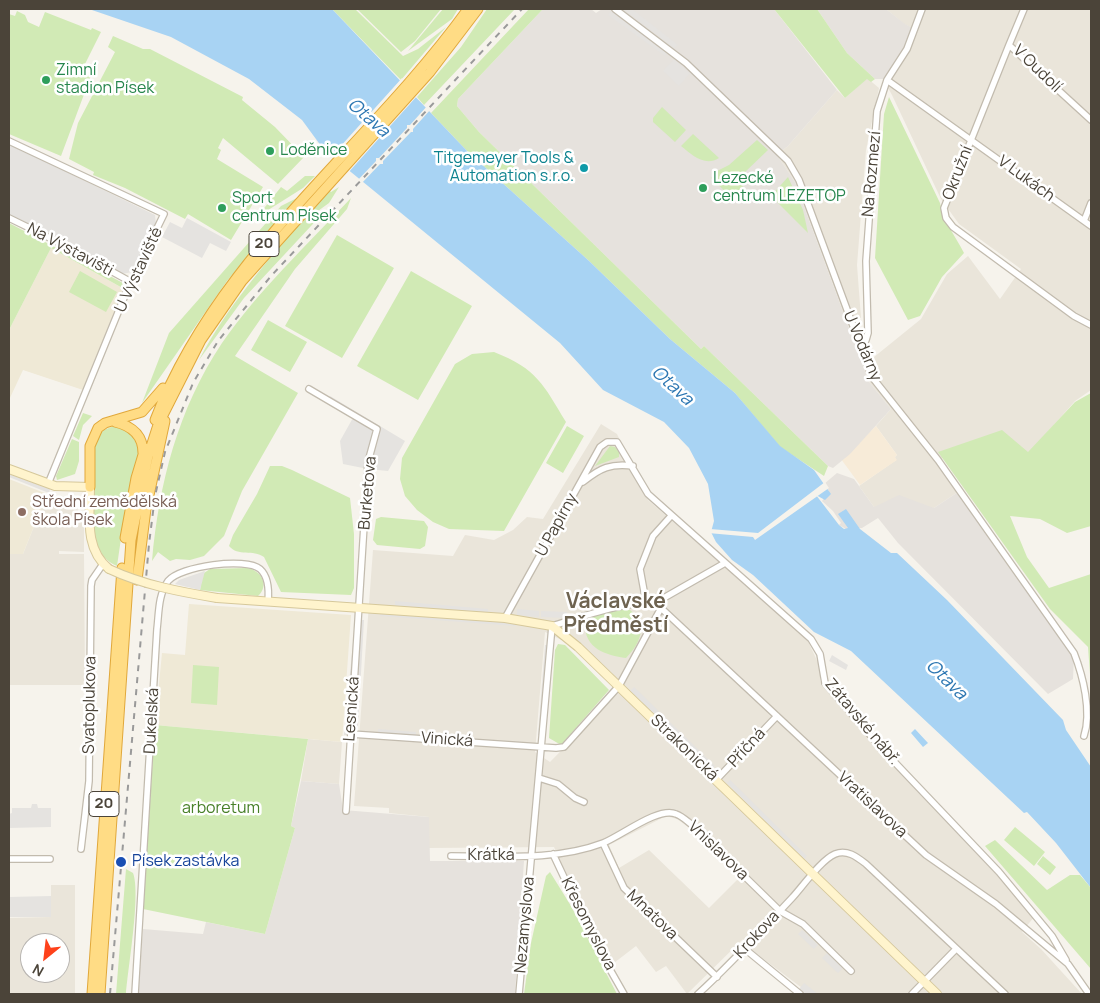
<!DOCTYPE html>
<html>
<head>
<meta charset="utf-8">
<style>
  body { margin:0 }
  #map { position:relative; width:1100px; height:1003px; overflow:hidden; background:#f6f3ec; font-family:Manrope,sans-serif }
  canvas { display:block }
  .frame { position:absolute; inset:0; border:10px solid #4b4439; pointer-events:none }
  .north { position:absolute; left:20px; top:933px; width:50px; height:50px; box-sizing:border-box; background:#fff; border:1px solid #b7b4b0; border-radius:50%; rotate:209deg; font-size:14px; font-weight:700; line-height:20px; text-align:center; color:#4b4439 }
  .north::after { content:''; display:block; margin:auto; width:18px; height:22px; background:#fe421b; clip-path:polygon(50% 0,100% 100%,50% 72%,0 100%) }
</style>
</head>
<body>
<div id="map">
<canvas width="1100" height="1003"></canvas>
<div class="frame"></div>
<div class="north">N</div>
</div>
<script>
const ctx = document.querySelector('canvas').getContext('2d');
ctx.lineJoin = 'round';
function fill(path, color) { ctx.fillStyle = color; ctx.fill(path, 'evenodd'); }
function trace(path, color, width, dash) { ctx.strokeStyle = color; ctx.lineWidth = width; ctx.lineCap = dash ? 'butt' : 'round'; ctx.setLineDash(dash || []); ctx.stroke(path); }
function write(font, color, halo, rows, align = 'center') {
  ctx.font = font + ' Manrope,sans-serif'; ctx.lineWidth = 5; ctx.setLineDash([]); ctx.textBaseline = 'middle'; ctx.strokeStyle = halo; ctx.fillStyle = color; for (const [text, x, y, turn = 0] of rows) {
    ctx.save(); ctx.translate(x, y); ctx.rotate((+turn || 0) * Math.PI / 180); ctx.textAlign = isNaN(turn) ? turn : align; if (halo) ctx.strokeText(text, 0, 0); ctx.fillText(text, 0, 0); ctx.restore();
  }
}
const residential = new Path2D(`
  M886 9H1091V390L1075 401 1029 453 973 441 936 462 958 492 934 508 874 507 859 486 896 460 895 457 897 455 876 426 891 409 869 382 863 366 921 319 947 274 968 256 1000 299 1021 269 959 224 941 199 892 95 883 79 918 31 904 24Z
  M867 78 879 88 866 150 857 265 861 318 847 323 795 182 777 155 788 146 837 90 845 98Z
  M601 424 617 434 648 500 806 637 820 667V681L824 686 862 731 1023 903 1034 917 1022 932 1041 949 1082 994H810L753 951 743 939 687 994 666 966 656 972 636 946 610 966 554 847 429 848V817L389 813V808L354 806 373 550 453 556 465 535 494 540 513 530 527 517 543 519ZM545 632 568 643 605 676 618 693 550 762 535 752ZM666 816 677 819 691 829 740 877 709 908 649 850 619 868 609 845Z
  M47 494 76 507 84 520V552L59 551V554H84L85 685H9V554H23Z
  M308 739 342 742 339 784 301 781Z
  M51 885H75V994H9V918L51 917ZM30 943H60V973H30Z`);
const commercial = new Path2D(`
  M876 426 897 455 895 457 897 460 860 485 841 459Z`);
const industrial = new Path2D(`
  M543 9H591L596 13 602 9H774L837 90 788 146 777 155 795 182 869 382 891 409 850 454 833 468 828 466 704 346 701 349 479 132 457 106 458 99Z
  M817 9H886L905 24 918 31 910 50 897 61 883 79H875L847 53Z
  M837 473 854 479 874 507 899 495 934 508 958 492 1074 656 1073 679 1048 694 898 543 878 518 862 528 846 529 839 525 841 523 833 511 822 501 829 491 824 484Z
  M301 781 339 784 343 810 429 817 430 861H524L515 994H138L143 929 203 934 206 922 265 934 295 828 291 826Z`);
const education = new Path2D(`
  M51 248 124 289 83 390 23 370 9 400V330Z
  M9 479 47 494 23 554H9Z
  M189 604 351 615 342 742 155 725 162 653 185 655Z`);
const green = new Path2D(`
  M332 9H355L403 56 418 49 446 27 401 80Z
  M357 9H441L415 41 401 52Z
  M443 9H458L452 19 408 51Z
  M487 9H515L424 105 417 97 461 47Z
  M529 9H543L458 99 457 106 479 132 701 349 704 346 828 466 824 476 780 447 735 393 670 339 588 260 468 152 431 113Z
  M774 9H817L847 53 875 79 871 82 867 79 845 98Z
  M17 11 25 15 28 22 39 27 45 12 91 30 92 28 101 32 82 70 92 73 61 156 9 134V14L15 16Z
  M113 36 143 49H150L243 97 242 100 275 127 304 157 278 184 223 138 218 148 221 150 217 159 263 187 231 240 188 214 185 219 125 188 93 175 94 172 69 159 78 123 115 52 108 47Z
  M889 97 940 203C944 223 955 235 964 253L942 277 920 316 908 320 875 258 884 114Z
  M662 107 686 130 675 142 653 122V118Z
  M693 134 719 158C705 167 692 155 681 146Z
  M757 140 768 150 744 173 748 177 742 184 744 191 734 196 728 194 711 178 715 172 729 165Z
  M305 176H315L303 188 257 217 281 187 287 191Z
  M788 177 803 210 808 233 771 196Z
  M339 187 329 203 311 216 308 213 329 190 331 192Z
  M297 198 227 281 142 403 169 333 281 206Z
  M351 198 347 209 295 269 235 356 298 393 242 491 224 536 204 556 190 560 176 559 170 561 158 552 152 561C159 483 178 409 222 343 259 290 307 245 351 198Z
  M324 212 244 298 199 360C226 308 266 263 303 218L312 219Z
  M9 223 123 283 126 290 51 248 9 330Z
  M337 235 394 268 342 358 285 326Z
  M80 271 117 292 106 312 69 292Z
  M411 271 472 306 418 400 357 366Z
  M268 320 307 342 290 372 251 350Z
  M494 352C537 369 543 384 566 422L504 531 449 529 433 522 417 510 405 496 400 479 402 458 455 364 472 354Z
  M1091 393V526L1067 533 1040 519 1010 516 1027 557 1049 588 1091 574V688L1088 647 1050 609 938 452 1002 430 1028 452 1075 402Z
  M83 413 92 416 83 425 79 440 73 436Z
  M115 426 130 432 135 438 139 453 125 511 117 566C107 562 100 554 97 544 92 528 90 449 98 436 102 430 108 428 115 426Z
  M567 426 584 436 563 473 546 463Z
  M72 439 79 442V461L75 474 57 480 56 476Z
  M610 446 615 447 619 452V457L595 466Z
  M270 466H282L292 470 350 498 354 534V588L351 595 281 592 264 557C253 549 238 557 229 546L233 535 257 494Z
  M381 517 424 521 428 527 425 546 420 549 377 545 373 540 376 519Z
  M247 568C261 570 270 585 258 596L200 590 203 571 204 573 210 569Z
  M612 610H630C649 625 640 644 626 658 606 655 584 649 585 623L592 617Z
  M558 644 565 645 609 690 561 745 549 738 555 650Z
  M193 665 219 667 217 705 191 703Z
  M155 725 308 739 291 826 295 828 265 934 143 909Z
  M1015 827 1045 852 1034 866 1004 840Z
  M995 840 1047 890 1070 875H1080L1091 888V969L985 846Z
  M1043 856 1056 867 1050 875 1037 864Z
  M126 869 133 873C141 894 128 967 126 994H116Z
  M550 872 571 906 617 994H524L531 943 546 876Z`);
const parking = new Path2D(`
  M623 9H632L678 45 674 48Z
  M611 11 667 53 665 56 608 15Z
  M674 59 690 73 679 86 663 71Z
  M9 144 155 215 156 225 132 272 122 274 9 215Z
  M187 218 231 242 226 251 210 243 202 258 162 237 170 222 182 228Z
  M330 396 405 441 388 471 368 469 343 464 340 441 354 416 328 400Z
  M9 474 50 489 49 493 9 477Z
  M205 571 200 590 175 584 179 580Z
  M395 601 488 609V613L395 606Z
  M517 609 539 611V617L517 615Z
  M541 611 567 612V618L541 617Z
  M381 612 516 623V626L380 616Z
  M360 620H364L358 726H354Z
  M355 622H358L347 735H344Z
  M545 645H548L541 735H538Z
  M832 655 848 665 846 670 829 661Z
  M634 687 715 766 712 769 630 691Z
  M378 729 416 732V735L378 732Z
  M730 780 807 856 804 859 727 783Z
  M32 804H37L38 808H51V827L9 828V814L12 813V808H31Z
  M51 896V917H9V897Z
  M802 930 818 945 814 949 798 934Z
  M827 953 843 968 838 973 822 958Z
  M804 983 818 994H806L799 989Z`);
const water = new Path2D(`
  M89 9H332L468 152 588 260 670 339 735 393 780 446 814 470 831 494 825 500 816 495 839 525 844 529 848 528 838 514 846 509 860 529 891 553H897L947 600 1063 720 1066 730 1091 767V888L1056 843 1027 812 1024 813 851 651 814 632 753 575 732 560 716 542 711 532 714 521 708 484 689 448 664 422 603 390 560 343 324 150 302 120 249 79 171 37Z
  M915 729 928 743 923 747 911 733Z`);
const pier = new Path2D(`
  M402 78 418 95 348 173 330 158Z
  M428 105 431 109 413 129V132H411L383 161V164H380L361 184 357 181 376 161V158H379L407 128V125H410Z
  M825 482 829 488 755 540 753 537 708 533 710 529 758 533Z`);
const minor = new Path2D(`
  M615 9 686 63 788 161 799 180 872 377 938 460 1074 653C1083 676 1092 712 1084 736
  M1024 9 1009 45 1091 120
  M1009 45 944 208 946 218 953 227 1074 316 1091 325
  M887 80 1091 226
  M9 141 164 214 128 288 48 484
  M9 218 62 244 131 282
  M1084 221 1091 203
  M860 346 866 340 868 333 866 261 877 111 887 80 907 49 922 9
  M309 389 377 429 368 462 346 811
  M583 482C600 468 611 463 633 466
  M646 602 640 569 653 536 671 516
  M655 603 725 563
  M505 618 600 447 607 442H617L648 494 811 639 820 654 825 683 884 751 999 872 1052 936 1066 960
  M351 734 556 748 564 747 619 686 661 608
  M539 778 558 784 575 798 584 802
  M717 779 777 716
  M603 843 624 888 717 977
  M81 849 89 781 91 586 92 580 103 564
  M553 854 596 945 624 994
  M451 856C501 856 556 861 603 843 621 836 659 806 676 814 682 816 687 821 692 825L780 911 803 924 851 971
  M9 859H50
  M745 949 800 994
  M135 994 157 629C159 613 158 595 168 581 180 566 246 557 260 569 269 577 269 591 268 602
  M519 994 552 626C574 620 643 593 661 608L926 855 996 904 1068 964 1089 994
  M698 994C731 964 761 931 792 898 803 886 821 860 835 854 847 849 857 857 866 864L1005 994
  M912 994 956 949`);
const secondary = new Path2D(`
  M9 469 55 486 90 487C90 516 84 549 109 569
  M217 598 505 618 552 626 578 647 937 994`);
const trunk = new Path2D(`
  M155 420C218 255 367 149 468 9
  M115 422C132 426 143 435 143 453
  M90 487V446L98 428 105 423 142 412 163 388
  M125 538 136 478 145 448
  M137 580 146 509 165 421
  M92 994 122 568
  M100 994 131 540 148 456 158 425 201 340 242 281 430 72 478 9`);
const rail = new Path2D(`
  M110 994 149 544 155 496 165 452 193 383 218 341 271 276 522 9`);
const secondaryBridge = new Path2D(`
  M109 569C143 585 181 592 217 598`);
const markers = [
  [46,80,5,"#2e9e5b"],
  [270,151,5,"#2e9e5b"],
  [584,168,5,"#0f9aa8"],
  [703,188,5,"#2e9e5b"],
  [222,208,5,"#2e9e5b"],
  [22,512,5,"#8d6e63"],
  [121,862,6,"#1a4fb4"]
];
const shields = [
  [264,244,30],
  [104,804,30]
];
const shieldNames = [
  ["20",264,244],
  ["20",104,804]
];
const streetNames = [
  ["V Oudolí",1037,69,44],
  ["Okružní",958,173,-69],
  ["Na Rozmezí",872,174,-85],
  ["V Lukách",1026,179,36],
  ["Na Výstavišti",70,250,28],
  ["U Výstaviště",139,270,-65],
  ["U Vodárny",862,346,67],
  ["Burketova",368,493,-85],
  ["U Papírny",557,525,-61],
  ["Svatoplukova",90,705,-89],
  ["Lesnická",352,709,-86],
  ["Dukelská",152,721,-87],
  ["Zátavské nábř.",862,722,50],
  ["Vinická",447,740,4],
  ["Strakonická",684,748,44],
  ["Příčná",747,748,-47],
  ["Vratislavova",872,805,43],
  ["Vnislavova",718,851,44],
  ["Krátká",491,856],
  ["Mnatova",652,915,44],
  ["Křesomyslova",588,924,63],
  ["Nezamyslova",525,925,-85],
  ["Krokova",757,935,-47]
];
const leisureNames = [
  ["Zimní",56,71],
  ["stadion Písek",56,89],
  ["Loděnice",280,151],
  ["Lezecké",713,179],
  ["centrum LEZETOP",713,197],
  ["Sport",232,199],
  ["centrum Písek",232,217]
];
const cultureNames = [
  ["Titgemeyer Tools &",574,159],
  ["Automation s.r.o.",574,177]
];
const educationNames = [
  ["Střední zemědělská",32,503],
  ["škola Písek",32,521]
];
const parkNames = [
  ["arboretum",221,809]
];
const transitNames = [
  ["Písek zastávka",132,862]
];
const waterNames = [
  ["Otava",368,118,41],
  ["Otava",672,386,42],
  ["Otava",946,680,44]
];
const districtNames = [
  ["Václavské",616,602],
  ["Předměstí",616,626]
];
fill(residential, '#eae5da');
fill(commercial, '#f7ebd8');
fill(industrial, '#e6e2dd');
fill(education, '#efe9d6');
fill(green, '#d1eab5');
fill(parking, '#e5e3e0');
fill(water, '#a8d3f3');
fill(pier, '#f6f3ec');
trace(minor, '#c2bbae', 8);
trace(secondary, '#d6c89b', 10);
trace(trunk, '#e1a83b', 11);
trace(minor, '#fff', 5.5);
trace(secondary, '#fff4cd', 8);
trace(trunk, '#ffdc85', 9);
trace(rail, '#9a9a9a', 2, [6, 6]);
trace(secondaryBridge, '#d6c89b', 10, []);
trace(secondaryBridge, '#fff4cd', 8);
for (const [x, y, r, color] of markers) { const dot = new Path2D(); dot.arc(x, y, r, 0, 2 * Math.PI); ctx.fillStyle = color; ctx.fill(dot); trace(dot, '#fff', 2); }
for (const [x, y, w] of shields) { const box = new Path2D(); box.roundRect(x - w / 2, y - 12.5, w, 25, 4); ctx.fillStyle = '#fff'; ctx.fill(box); trace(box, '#4b4439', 1); }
write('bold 15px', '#4b4439', null, shieldNames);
write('16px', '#4b4439', '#fff', streetNames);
write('16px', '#27864d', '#fff', leisureNames, 'left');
write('16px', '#0d838f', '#fff', cultureNames, 'right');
write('16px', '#785e54', '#fff', educationNames, 'left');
write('16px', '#488029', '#fff', parkNames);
write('16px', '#164399', '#fff', transitNames, 'left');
write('italic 18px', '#2d77b2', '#fff', waterNames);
write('bold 21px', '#6e6350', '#fff', districtNames);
</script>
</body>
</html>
